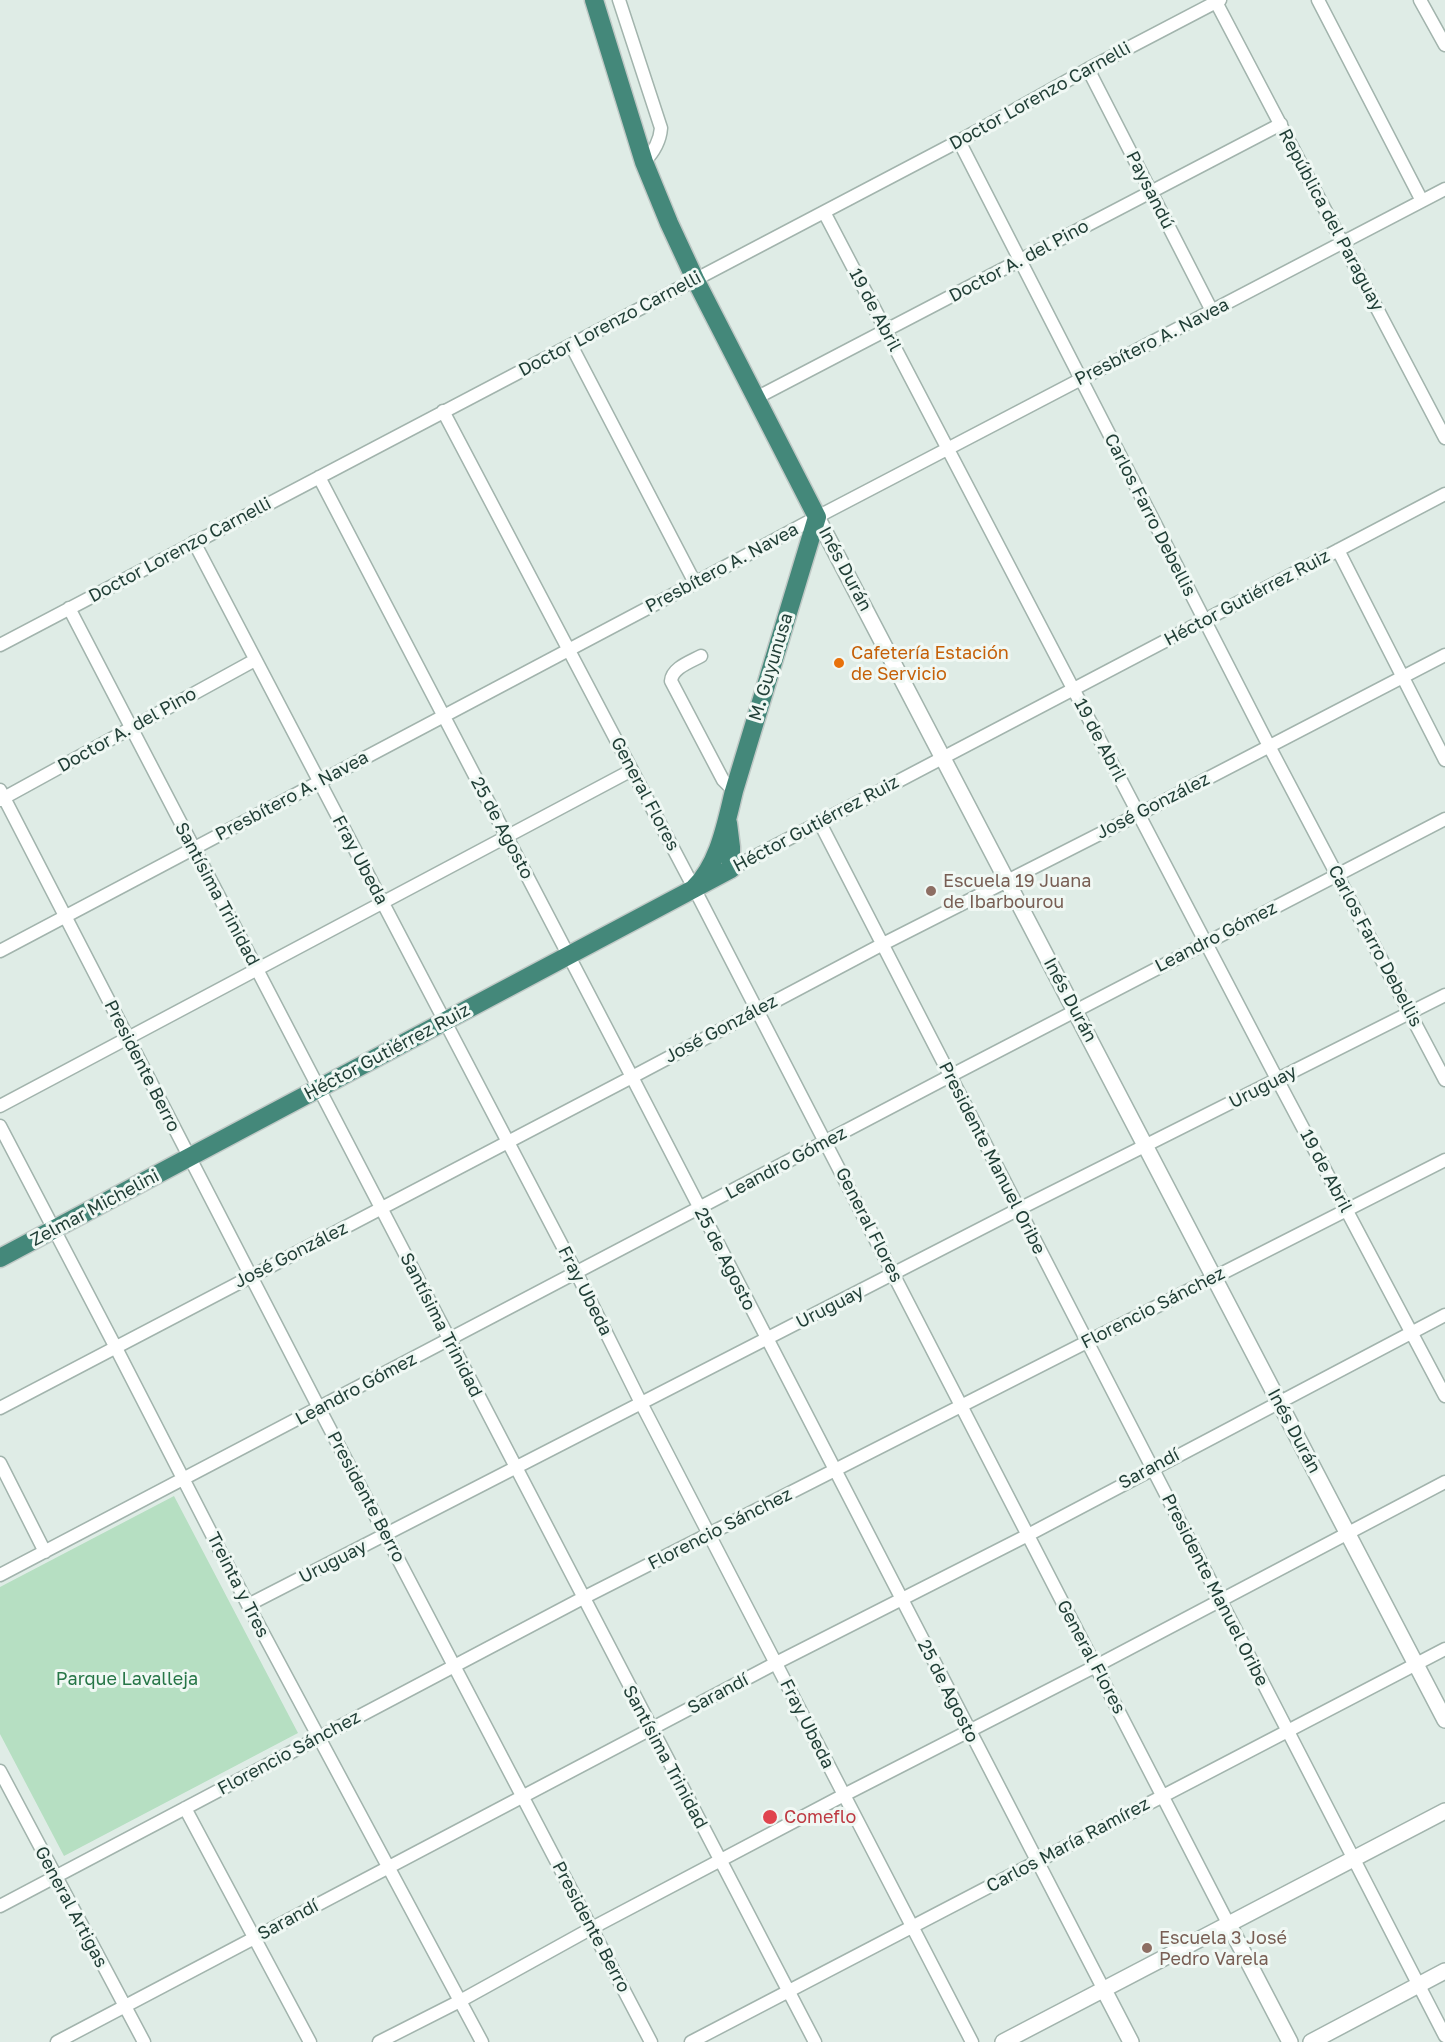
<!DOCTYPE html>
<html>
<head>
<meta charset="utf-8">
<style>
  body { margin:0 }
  canvas { display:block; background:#dfece6 }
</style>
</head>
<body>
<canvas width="1445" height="2042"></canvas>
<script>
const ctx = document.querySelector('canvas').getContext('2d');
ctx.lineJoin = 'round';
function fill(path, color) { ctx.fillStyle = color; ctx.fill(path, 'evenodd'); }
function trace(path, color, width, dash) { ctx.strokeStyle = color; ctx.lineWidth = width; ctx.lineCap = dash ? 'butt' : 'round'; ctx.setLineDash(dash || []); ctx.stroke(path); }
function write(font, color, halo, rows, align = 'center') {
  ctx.font = font + ' "Golos Text",sans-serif'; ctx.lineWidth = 6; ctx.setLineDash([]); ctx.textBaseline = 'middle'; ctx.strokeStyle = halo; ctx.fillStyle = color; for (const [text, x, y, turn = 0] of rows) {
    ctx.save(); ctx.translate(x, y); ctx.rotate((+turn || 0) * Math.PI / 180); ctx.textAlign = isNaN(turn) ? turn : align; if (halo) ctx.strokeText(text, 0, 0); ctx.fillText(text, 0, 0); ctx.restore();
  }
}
const green = new Path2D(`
  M174 1496 298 1733 64 1856 0 1734V1587Z`);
const minor = new Path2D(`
  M619 0 661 128C660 141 654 152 644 162
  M1318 0 1422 201
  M1420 0 1445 45
  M1216 2 1445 438
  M1088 69 1212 311
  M959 141 1269 746 1445 1080
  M824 212 1277 1079 1445 1396
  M571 345 695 583
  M756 398 1281 124
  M443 411 694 888 1229 1925
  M319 477 632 1077 1104 1990
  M194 542 576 1272 641 1403 972 2042
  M1338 550 1445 760
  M69 608 815 2042
  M0 645 959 141 1088 69 1220 0
  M701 656C690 662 672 668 671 681L723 780 734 791
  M0 790 319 1408 651 2042
  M0 800 255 660
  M820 823 1445 2036
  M731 869 1445 494
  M0 951 695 583 817 517 1445 189
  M0 1106 632 770
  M0 1126 115 1346 248 1605 482 2042
  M0 1408 632 1077 883 944 1139 814 1445 655
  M0 1463 45 1552
  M0 1575 950 1076 1445 819
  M248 1605 1019 1209 1445 995
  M0 1771 144 2042
  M185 1808 310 2042
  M0 1906 583 1598 1445 1160
  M57 2042 776 1663 1028 1535 1445 1315
  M379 2042 460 2001 592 1928 844 1795 1096 1666 1445 1482
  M691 2042 1445 1649`);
const tertiary = new Path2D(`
  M817 517 1445 1720
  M1229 1925 1290 2042
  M1104 1990 1131 2042
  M1003 2042 1445 1811
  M1311 2042 1445 1971`);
const trunk = new Path2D(`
  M594 0 644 162 669 223 695 279 817 517 734 791C726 823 719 864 694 888
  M728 823 731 847V869
  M0 1258 731 869`);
const markers = [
  [839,663,6,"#e8710a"],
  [931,891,6,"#8d6e63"],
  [770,1817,8,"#e0444e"],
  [1147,1948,6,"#8d6e63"]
];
const streetNames = [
  ["Doctor Lorenzo Carnelli",1040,96,-29],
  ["Paysandú",1150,190,63],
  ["República del Paraguay",1331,220,62],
  ["Doctor A. del Pino",1019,261,-28],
  ["19 de Abril",875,310,62],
  ["Doctor Lorenzo Carnelli",610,324,-28],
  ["Presbítero A. Navea",1152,342,-27],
  ["Carlos Farro Debellis",1150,515,63],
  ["Doctor Lorenzo Carnelli",180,550,-28],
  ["Presbítero A. Navea",722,568,-28],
  ["Inés Durán",845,569,62],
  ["Héctor Gutiérrez Ruiz",1247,598,-28],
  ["M. Guyunusa",771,667,-73],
  ["Doctor A. del Pino",127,730,-29],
  ["19 de Abril",1100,740,62],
  ["General Flores",645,794,62],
  ["Presbítero A. Navea",292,796,-28],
  ["José González",1153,806,-27],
  ["Héctor Gutiérrez Ruiz",816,824,-28],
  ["25 de Agosto",502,828,62],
  ["Fray Ubeda",360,860,62],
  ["Santísima Trinidad",217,894,62],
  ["Leandro Gómez",1216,937,-27],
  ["Carlos Farro Debellis",1375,946,62],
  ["Inés Durán",1070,1000,62],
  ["José González",721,1029,-28],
  ["Héctor Gutiérrez Ruiz",387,1052,-28],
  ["Presidente Berro",142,1066,63],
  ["Uruguay",1263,1087,-27],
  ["Presidente Manuel Oribe",992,1158,63],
  ["Leandro Gómez",786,1163,-28],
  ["19 de Abril",1326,1171,62],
  ["Zelmar Michelini",95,1208,-28],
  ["General Flores",869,1225,63],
  ["José González",291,1255,-27],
  ["25 de Agosto",725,1259,63],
  ["Fray Ubeda",585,1291,63],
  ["Uruguay",830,1307,-27],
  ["Florencio Sánchez",1153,1308,-27],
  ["Santísima Trinidad",441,1325,63],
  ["Leandro Gómez",356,1389,-28],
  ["Inés Durán",1294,1431,62],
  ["Sarandí",1149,1469,-28],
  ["Presidente Berro",366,1497,62],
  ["Florencio Sánchez",720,1529,-27],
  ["Uruguay",333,1562,-27],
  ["Treinta y Tres",238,1585,63],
  ["Presidente Manuel Oribe",1215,1590,63],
  ["General Flores",1091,1657,62],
  ["25 de Agosto",948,1691,63],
  ["Sarandí",718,1694,-28],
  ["Fray Ubeda",807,1724,63],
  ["Florencio Sánchez",289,1753,-28],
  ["Santísima Trinidad",665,1757,62],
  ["Carlos María Ramírez",1068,1845,-28],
  ["General Artigas",71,1907,62],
  ["Sarandí",288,1920,-28],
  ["Presidente Berro",591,1927,62]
];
const foodNames = [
  ["Cafetería Estación",851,653],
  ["de Servicio",851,674]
];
const educationNames = [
  ["Escuela 19 Juana",943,881],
  ["de Ibarbourou",943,902],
  ["Escuela 3 José",1159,1938],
  ["Pedro Varela",1159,1959]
];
const parkNames = [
  ["Parque Lavalleja",127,1679]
];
const healthNames = [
  ["Comeflo",784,1817]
];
fill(green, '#b6dfc2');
trace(minor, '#a2b4ad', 15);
trace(tertiary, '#a2b4ad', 18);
trace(trunk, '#c0c9c6', 21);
trace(minor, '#fff', 12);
trace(tertiary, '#fff', 15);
trace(trunk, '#44887a', 18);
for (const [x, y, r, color] of markers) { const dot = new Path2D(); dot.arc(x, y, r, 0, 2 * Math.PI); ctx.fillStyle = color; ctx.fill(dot); trace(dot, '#f0f8f4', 2); }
write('18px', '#1f3d35', '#f0f8f4', streetNames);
write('18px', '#c56008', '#f0f8f4', foodNames, 'left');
write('18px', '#785e54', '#f0f8f4', educationNames, 'left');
write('18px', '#267647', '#f0f8f4', parkNames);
write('18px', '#be3a42', '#f0f8f4', healthNames, 'left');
</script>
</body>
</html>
